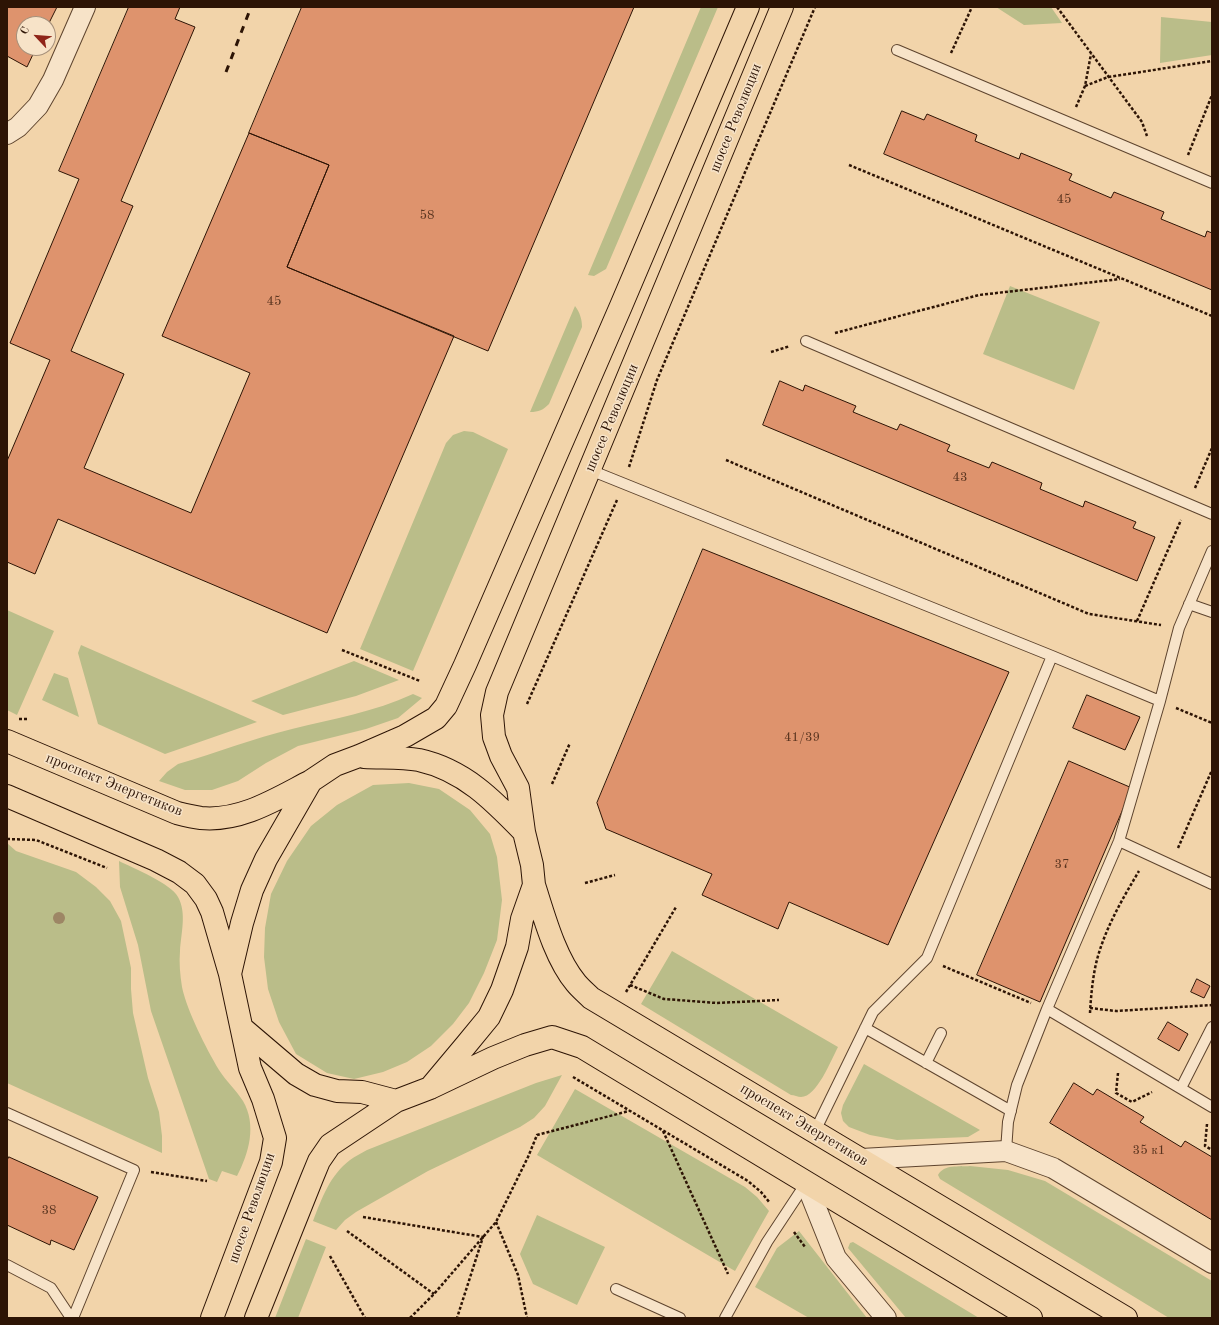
<!DOCTYPE html>
<html>
<head>
<meta charset="utf-8">
<style>
  body { margin:0 }
  #map { position:relative; width:1219px; height:1325px; overflow:hidden; background:#f2d4aa; font-family:"Old Standard TT",serif }
  canvas { display:block }
  .frame { position:absolute; inset:0; border:8px solid #2d1405; pointer-events:none }
  .north { position:absolute; left:16px; top:16px; width:40px; height:40px; box-sizing:border-box; background:#f7e3c8; border:1px solid #a6907a; border-radius:50%; rotate:296deg; font-size:11px; font-weight:700; line-height:16px; text-align:center; color:#2d1405 }
  .north::after { content:''; display:block; margin:auto; width:14px; height:18px; background:#8f2418; clip-path:polygon(50% 0,100% 100%,50% 72%,0 100%) }
</style>
</head>
<body>
<div id="map">
<canvas width="1219" height="1325"></canvas>
<div class="frame"></div>
<div class="north">С</div>
</div>
<script>
const ctx = document.querySelector('canvas').getContext('2d');
ctx.lineJoin = 'round';
function fill(path, color) { ctx.fillStyle = color; ctx.fill(path, 'evenodd'); }
function trace(path, color, width, dash) { ctx.strokeStyle = color; ctx.lineWidth = width; ctx.lineCap = dash ? 'butt' : 'round'; ctx.setLineDash(dash || []); ctx.stroke(path); }
function write(font, color, halo, rows, align = 'center') {
  ctx.font = font + ' "Old Standard TT",serif'; ctx.lineWidth = 3; ctx.setLineDash([]); ctx.textBaseline = 'middle'; ctx.strokeStyle = halo; ctx.fillStyle = color; for (const [text, x, y, turn = 0] of rows) {
    ctx.save(); ctx.translate(x, y); ctx.rotate((+turn || 0) * Math.PI / 180); ctx.textAlign = isNaN(turn) ? turn : align; if (halo) ctx.strokeText(text, 0, 0); ctx.fillText(text, 0, 0); ctx.restore();
  }
}
const green = new Path2D(`
  M701 7H718L606 269 594 276 588 275Z
  M996 7H1051L1062 23 1024 25Z
  M1161 17 1212 22V55L1160 63Z
  M1010 286 1100 322 1074 390 983 354Z
  M575 306C580 313 582 319 582 327L549 404C543 410 539 412 530 412Z
  M464 431 473 432 508 449 413 671 360 649 446 443 453 435Z
  M7 610 54 631 17 715 7 710Z
  M81 645 257 722 165 754 98 724 78 653Z
  M354 661 399 680 356 696 283 715 251 701Z
  M54 673 68 678 79 717 42 700Z
  M413 694 422 698 398 718 366 729 298 746 266 763 238 781 212 790H185L159 781 167 772 178 764C216 753 254 738 292 729 333 719 374 712 413 694Z
  M409 783 439 789 470 810 490 834 497 857 502 900 497 940 484 973 469 1003 453 1024 431 1046 407 1062 383 1072 354 1079 327 1073 296 1054 279 1022 268 989 264 957 265 928 271 894 287 861 311 826 337 805 373 785Z
  M7 843 16 851 76 872 96 887 110 901 121 921 131 968V989L133 1013 148 1078 159 1112 162 1136V1153L7 1083Z
  M119 861C133 868 172 884 178 897 187 913 181 933 180 951 179 962 180 975 182 987 187 1011 206 1048 219 1070 226 1081 236 1090 243 1101 257 1125 249 1153 237 1176L222 1171 217 1182 209 1179 151 1011 138 945 120 887Z
  M672 951 838 1047C831 1060 817 1097 801 1097 798 1097 794 1095 791 1095L641 1004Z
  M864 1064 980 1130 968 1137 897 1140 870 1135 849 1127 843 1121 841 1113 843 1105Z
  M562 1075 545 1106 534 1118 520 1127 428 1171 356 1212 345 1220 336 1230 313 1221C322 1198 330 1175 350 1160 355 1156 362 1153 367 1150L536 1083Z
  M575 1089 745 1187 757 1197 769 1211 735 1271 537 1155Z
  M970 1166 1008 1170 1045 1181 1212 1281V1318H1169L940 1179 938 1175C944 1164 959 1167 970 1166Z
  M537 1215 605 1247 577 1305 533 1284 520 1254Z
  M799 1231 867 1318H809L755 1287 777 1248Z
  M306 1239 326 1247 298 1318H275Z
  M853 1242 979 1318H906L848 1248 850 1243Z`);
const building = new Path2D(`
  M7 7H57L48 25 24 24V48H36L27 67 7 56Z
  M129 7H180L175 19 195 27 121 201 133 206 71 351 124 374 84 468 191 513 250 373 162 336 249 133 329 165 287 267 454 336 327 633 58 519 35 574 7 562V461L50 360 10 343 79 179 59 171Z
  M302 7H634L488 351 287 267 329 165 249 133Z
  M902 111 924 120 927 114 977 135 975 141 1019 159 1021 153 1072 174 1069 180 1111 198 1114 192 1164 212 1161 219 1205 237 1207 231 1212 233V290L884 154Z
  M780 381 803 391 805 385 856 406 853 412 897 430 900 424 950 445 947 451 989 468 992 462 1042 483 1040 489 1083 507 1085 501 1136 522 1133 528 1155 537 1137 581 763 425Z
  M703 549 1009 672 888 945 789 902 778 929 702 895 712 874 606 829 597 803Z
  M1087 695 1140 717 1125 750 1073 728Z
  M1069 761 1132 788 1040 1002 977 975Z
  M1197 979 1210 986 1204 998 1191 992Z
  M1168 1022 1188 1034 1179 1051 1158 1039Z
  M1074 1083 1093 1095 1097 1089 1144 1117 1140 1122 1181 1147 1185 1141 1212 1157V1220L1050 1123Z
  M9 1157 98 1197 74 1250 51 1240 50 1245 7 1225V1161Z`);
const path = new Path2D(`
  M1057 7 1142 122 1147 136
  M951 53 972 7
  M1085 86 1108 77 1212 61
  M1076 107 1085 86 1091 54
  M1188 155 1212 95
  M849 165 1212 316
  M835 333 979 295 1120 279
  M771 352 790 346
  M726 460 1089 614 1161 625
  M629 467 657 380 815 7
  M1195 488 1212 448
  M1137 621 1181 520
  M342 650 420 681
  M527 704 617 500
  M1176 708 1212 723
  M19 719H27
  M552 784 570 743
  M7 839 36 840 107 868
  M1178 848 1212 770
  M585 883 615 875
  M943 966 1031 1003
  M630 985 664 999 717 1003 779 1000
  M626 992 676 907
  M1090 1008 1116 1011 1212 1005
  M1090 1013C1091 995 1093 973 1098 956 1107 925 1123 898 1139 871
  M1118 1073 1116 1093 1132 1102 1152 1092
  M573 1077 748 1181 761 1192 770 1203
  M1207 1124 1205 1146 1212 1150
  M663 1131 728 1274
  M151 1172 207 1181
  M363 1217 483 1237 457 1318
  M496 1222 518 1275 527 1318
  M347 1231 434 1294
  M794 1232 805 1247
  M330 1256 365 1318
  M410 1318 434 1294 496 1222 528 1157 537 1135 629 1111`);
const lane = new Path2D(`
  M897 50 1212 183
  M806 341 1212 514
  M590 470 1052 656 1160 701
  M1189 604 1212 612
  M1119 841 1212 884
  M1047 1009 1212 1107
  M865 1028 1011 1111
  M926 1063 941 1033
  M1181 1088 1212 1027
  M7 1113 134 1170 73 1318
  M815 1131 873 1012 927 958 1052 656
  M1006 1151 1008 1122 1017 1085 1047 1009 1119 841 1160 701 1179 628 1212 551
  M7 1265 51 1288 71 1318
  M616 1289 680 1318
  M725 1318 767 1242 806 1183`);
const street = new Path2D(`
  M7 134 18 127 38 106 53 80 85 7
  M861 1159 1006 1151 1053 1168 1212 1263
  M806 1183 836 1258 886 1318`);
const primary = new Path2D(`
  M7 741 177 813C185 815 193 817 201 818 241 822 278 798 311 781
  M364 757C382 758 402 757 419 760 464 770 493 800 524 832
  M7 796 156 860 179 872 195 884 206 899 212 912 230 974 250 1068 263 1099 275 1138 271 1162 212 1318
  M534 885C544 916 555 958 576 983 580 988 586 993 591 998L1126 1318
  M230 974 242 923 252 890 266 859 311 781 335 765 359 756 405 736 436 718 446 706 465 665 621 306 748 7
  M242 1028 296 1074 315 1085 337 1091 362 1092 396 1101
  M430 1088 466 1045 489 1017 502 990 517 947 522 919 534 885 532 865 524 832 518 788 501 756 494 737 492 715 497 692 782 7
  M256 1318 312 1178 319 1161 330 1145 396 1101 430 1088 493 1058 525 1045 552 1037 582 1047 1031 1318`);
const rail = new Path2D(`
  M226 72 251 7`);
const trees = [
  [59,918]
];
const numberNames = [
  ["45",1064,200],
  ["58",427,216],
  ["45",274,302],
  ["43",960,478],
  ["41/39",802,738],
  ["37",1062,865],
  ["35 к1",1149,1151],
  ["38",49,1211]
];
const streetNames = [
  ["шоссе Революции",736,118,-68],
  ["шоссе Революции",612,418,-67],
  ["проспект Энергетиков",114,785,22],
  ["проспект Энергетиков",804,1125,31],
  ["шоссе Революции",252,1208,-71]
];
fill(green, '#babd89');
fill(building, '#de936d');
trace(building, '#2d1405', 1);
trace(lane, '#5e442e', 12);
trace(street, '#5e442e', 22);
trace(primary, '#2d1405', 24);
trace(path, '#2d1405', 2.5, [3, 2]);
trace(lane, '#f7e3c8', 10);
trace(street, '#f7e3c8', 20);
trace(primary, '#f2d4aa', 22);
trace(rail, '#2d1405', 3, [7, 7]);
ctx.fillStyle = '#9d8665';
for (const [x, y] of trees) { ctx.beginPath(); ctx.arc(x, y, 6, 0, 2 * Math.PI); ctx.fill(); }
write('13px', '#59341f', null, numberNames);
write('15px', '#2d1405', '#f7e3c8', streetNames);
</script>
</body>
</html>
